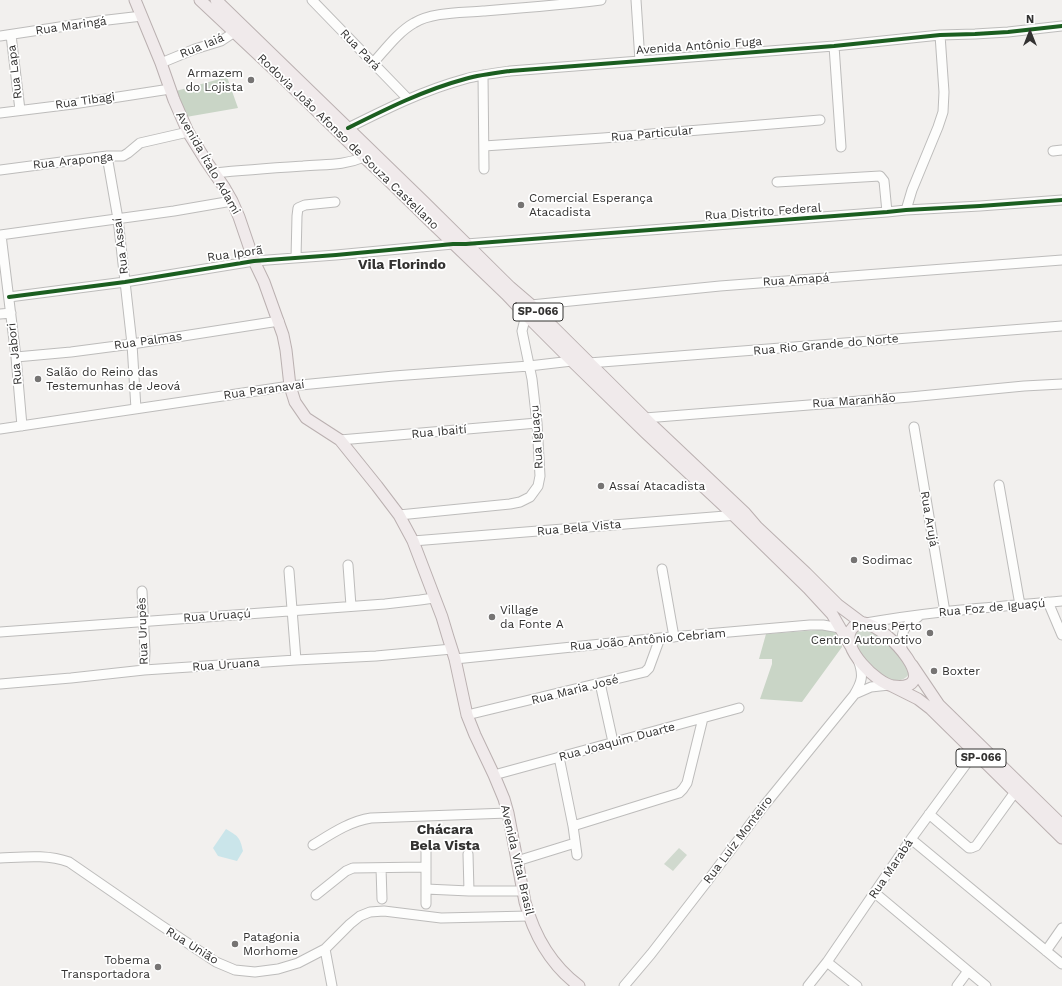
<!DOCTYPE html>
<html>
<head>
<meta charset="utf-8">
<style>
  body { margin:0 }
  #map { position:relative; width:1062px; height:986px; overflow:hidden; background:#f2f0ee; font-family:"Work Sans",sans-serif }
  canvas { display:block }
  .north { position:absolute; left:1010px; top:12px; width:40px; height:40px; -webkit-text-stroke:3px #fff; paint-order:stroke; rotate:0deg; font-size:11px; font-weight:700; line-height:16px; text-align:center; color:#333231 }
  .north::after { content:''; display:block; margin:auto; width:14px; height:18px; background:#333231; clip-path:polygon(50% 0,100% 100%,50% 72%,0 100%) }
</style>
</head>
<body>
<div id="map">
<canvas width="1062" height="986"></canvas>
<div class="north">N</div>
</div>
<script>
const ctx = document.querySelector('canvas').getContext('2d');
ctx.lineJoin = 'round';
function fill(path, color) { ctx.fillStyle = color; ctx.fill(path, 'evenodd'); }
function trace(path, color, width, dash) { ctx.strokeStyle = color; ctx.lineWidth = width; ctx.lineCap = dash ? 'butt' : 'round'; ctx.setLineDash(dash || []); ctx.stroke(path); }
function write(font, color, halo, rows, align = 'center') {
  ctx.font = font + ' "Work Sans",sans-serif'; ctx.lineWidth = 3.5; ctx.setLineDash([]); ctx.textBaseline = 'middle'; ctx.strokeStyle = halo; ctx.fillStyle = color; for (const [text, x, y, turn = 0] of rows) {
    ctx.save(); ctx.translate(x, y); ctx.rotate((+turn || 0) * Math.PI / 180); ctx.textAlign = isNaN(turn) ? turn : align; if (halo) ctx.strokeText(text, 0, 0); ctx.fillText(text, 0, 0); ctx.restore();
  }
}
const green = new Path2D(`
  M860 629H866L880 637 889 643 907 666 909 674C894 694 866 662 858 649 856 647 854 644 853 641 853 638 853 634 853 631Z
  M679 848 687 855 673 871 664 864Z`);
const forest = new Path2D(`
  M227 77 238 108 186 117 176 91Z
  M831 629C838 634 841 638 842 647L802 702 760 699 772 664V659H759L766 634Z`);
const water = new Path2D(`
  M226 829C238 836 240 837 243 851L237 861 218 856 213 848Z`);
const minor = new Path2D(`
  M312 0 408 99
  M636 0 640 61
  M11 35 20 110
  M0 36 99 21 142 16
  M834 46 841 147
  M161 63 195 49 221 41 230 35 237 25
  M373 63C385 50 398 32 414 23 432 12 461 13 483 11 522 8 562 5 601 0
  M483 75 484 169
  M0 113 73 104 170 89
  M348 128C386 109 424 90 465 79 479 75 495 73 510 71L834 46 940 35 975 34 1008 32 1062 26
  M484 146 603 138 820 120
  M1053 151 1062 150
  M107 156 118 219 132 344 136 409
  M0 170 107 156H123L128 153 140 143 188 132
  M214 173C244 170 273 168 303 166 325 164 343 166 364 157
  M777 182 880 176 884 181 887 212
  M906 210 912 190 938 127 943 112 944 92 940 35
  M0 235 174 211 232 201
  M1 235 16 357 22 426
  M296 258 297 216 298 208 305 205 335 202
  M9 297 125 282 254 261 336 255 453 244H466L887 212 906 210 980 206 1062 200
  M531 305 720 286 1062 260
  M0 314 11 313
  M16 357 71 352 132 344 279 321
  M589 363 1062 326
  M645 418 910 397 1024 386 1062 384
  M914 427 945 612
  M0 429 290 386 394 376 529 366 572 361
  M340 440 537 423
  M999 485 1020 605
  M399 515 510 504 520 502 530 497 538 486 540 476 537 423 532 379 522 331 526 315
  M413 541 738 515
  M348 565 351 606
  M662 569 674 637
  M289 571 296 660
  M142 591 145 651 144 670
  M1048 602 1062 635
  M866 623C931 611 997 607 1062 601
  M0 632 385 604 420 600 434 598
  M902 651C901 632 902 627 918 617
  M455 659 660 638 810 625H823L840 628
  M600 683 613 742
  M0 684 71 678 144 670 296 660 376 656 452 649
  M855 694 871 687 889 685
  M467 715 645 672 649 668 660 638
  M559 757 573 826 577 855
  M494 775 739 708
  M929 814 969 848H971L976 846 1015 792
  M573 826 679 793 683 789 687 783 703 718
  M911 839 1062 964
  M313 845C331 834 350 821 371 818L508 813
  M426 851V904
  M468 854 469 891
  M0 858C23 857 47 854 69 862L159 924 216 962 235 970 255 972 278 969 298 963 325 949 350 924 360 916 370 912 384 911 441 918 529 916
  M517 861 575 843
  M381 868 382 899
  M426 889 469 891H523
  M875 893 986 986
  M316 895 346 871 353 868 426 867
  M325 949 332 986
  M1046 951 1062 928
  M827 962 857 986
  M624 986 651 954 706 883 763 807 854 695C862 682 864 675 858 660
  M808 986 827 962 911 839 975 752
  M957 986 968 971`);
const major = new Path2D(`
  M135 0 161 63 174 100 188 132 206 161 224 187 232 201 239 217 254 261 264 282 283 335 286 350 290 386 295 402 306 418 340 440 377 486 399 515 413 541 442 617 448 637 455 659 467 715 475 735 494 775 504 799 508 813 525 902C534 935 551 965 579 986
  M200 0 281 76 364 157 383 175 430 221 506 294 526 315 572 361 646 433 723 505 808 588 832 614 850 645
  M216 0 424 202 510 287 531 305 652 425 745 513 757 527 806 573 838 605 862 623
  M864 623C889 627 945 692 893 686 877 684 840 647 851 630 854 625 858 623 864 623Z
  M912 665 939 705 1062 825
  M892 686 918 699 931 709 1062 838`);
const cycleway = new Path2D(`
  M348 128C386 109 424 90 465 79 479 75 495 73 510 71L834 46 940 35 975 34 1008 32 1062 26
  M9 297 125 282 254 261 336 255 453 244H466L887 212 906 210 980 206 1062 200`);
const markers = [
  [251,80,4,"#767473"],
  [521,205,4,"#767473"],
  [38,379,4,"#767473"],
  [601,486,4,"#767473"],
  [854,560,4,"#767473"],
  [492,617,4,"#767473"],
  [930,633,4,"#767473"],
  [934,671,4,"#767473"],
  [235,944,4,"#767473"],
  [158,967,4,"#767473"]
];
const shields = [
  [538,312,50],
  [981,758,50]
];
const shieldNames = [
  ["SP-066",538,312],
  ["SP-066",981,758]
];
const streetNames = [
  ["Rua Maringá",71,26,-8],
  ["Rua Iaiá",202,46,-22],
  ["Avenida Antônio Fuga",699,46,-4],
  ["Rua Pará",360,50,46],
  ["Rua Lapa",15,72,-97],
  ["Rua Tibagi",85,101,-8],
  ["Rua Particular",652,134,-5],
  ["Rodovia João Afonso de Souza Castellano",348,142,44],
  ["Rua Araponga",73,161,-6],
  ["Avenida Ítalo Adami",208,163,60],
  ["Rua Distrito Federal",763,212,-4],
  ["Rua Assaí",121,246,-97],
  ["Rua Iporã",235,254,-8],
  ["Rua Amapá",796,280,-4],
  ["Rua Palmas",148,341,-8],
  ["Rua Rio Grande do Norte",826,345,-5],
  ["Rua Jabori",15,354,-96],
  ["Rua Paranavaí",264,390,-8],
  ["Rua Maranhão",854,401,-4],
  ["Rua Ibaití",439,432,-5],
  ["Rua Iguaçu",537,437,-94],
  ["Rua Arujá",929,519,80],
  ["Rua Bela Vista",579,528,-5],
  ["Rua Foz de Iguaçú",992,608,-5],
  ["Rua Uruaçú",217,616,-4],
  ["Rua Urupês",143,631,-92],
  ["Rua João Antônio Cebriam",648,640,-5],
  ["Rua Uruana",226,665,-4],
  ["Rua Maria José",575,690,-14],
  ["Rua Joaquim Duarte",617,742,-15],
  ["Rua Luíz Monteiro",738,840,-53],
  ["Avenida Vital Brasil",517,860,77],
  ["Rua Marabá",891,869,-56],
  ["Rua União",192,946,32]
];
const poiNames = [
  ["Armazem",243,73,"right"],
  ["do Lojista",243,87,"right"],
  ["Comercial Esperança",529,198],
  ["Atacadista",529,212],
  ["Salão do Reino das",46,372],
  ["Testemunhas de Jeová",46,386],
  ["Assaí Atacadista",609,486],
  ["Sodimac",862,560],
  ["Village",500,610],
  ["da Fonte A",500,624],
  ["Pneus Perto",922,626,"right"],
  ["Centro Automotivo",922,640,"right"],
  ["Boxter",942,671],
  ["Patagonia",243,937],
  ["Morhome",243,951],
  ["Tobema",150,960,"right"],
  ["Transportadora",150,974,"right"]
];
const quarterNames = [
  ["Vila Florindo",402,265],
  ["Chácara",445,830],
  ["Bela Vista",445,846]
];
fill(green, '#d0d9ce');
fill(forest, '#c9d5c6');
fill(water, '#cae5ea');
trace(minor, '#bdbcbb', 11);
trace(major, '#bab0b0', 13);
trace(minor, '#fdfdfc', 9);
trace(major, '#f0eaeb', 11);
trace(cycleway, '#1b5e20', 4);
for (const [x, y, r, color] of markers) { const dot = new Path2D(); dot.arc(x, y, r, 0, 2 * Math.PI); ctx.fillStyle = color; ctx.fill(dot); trace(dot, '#fff', 1.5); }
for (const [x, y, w] of shields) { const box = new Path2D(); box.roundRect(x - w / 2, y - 9, w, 18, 3); ctx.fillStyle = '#fff'; ctx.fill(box); trace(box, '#333231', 1); }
write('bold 11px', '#333231', null, shieldNames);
write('12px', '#333231', '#fff', streetNames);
write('12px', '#333231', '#fff', poiNames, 'left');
write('bold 14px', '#333231', '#fff', quarterNames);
</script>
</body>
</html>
